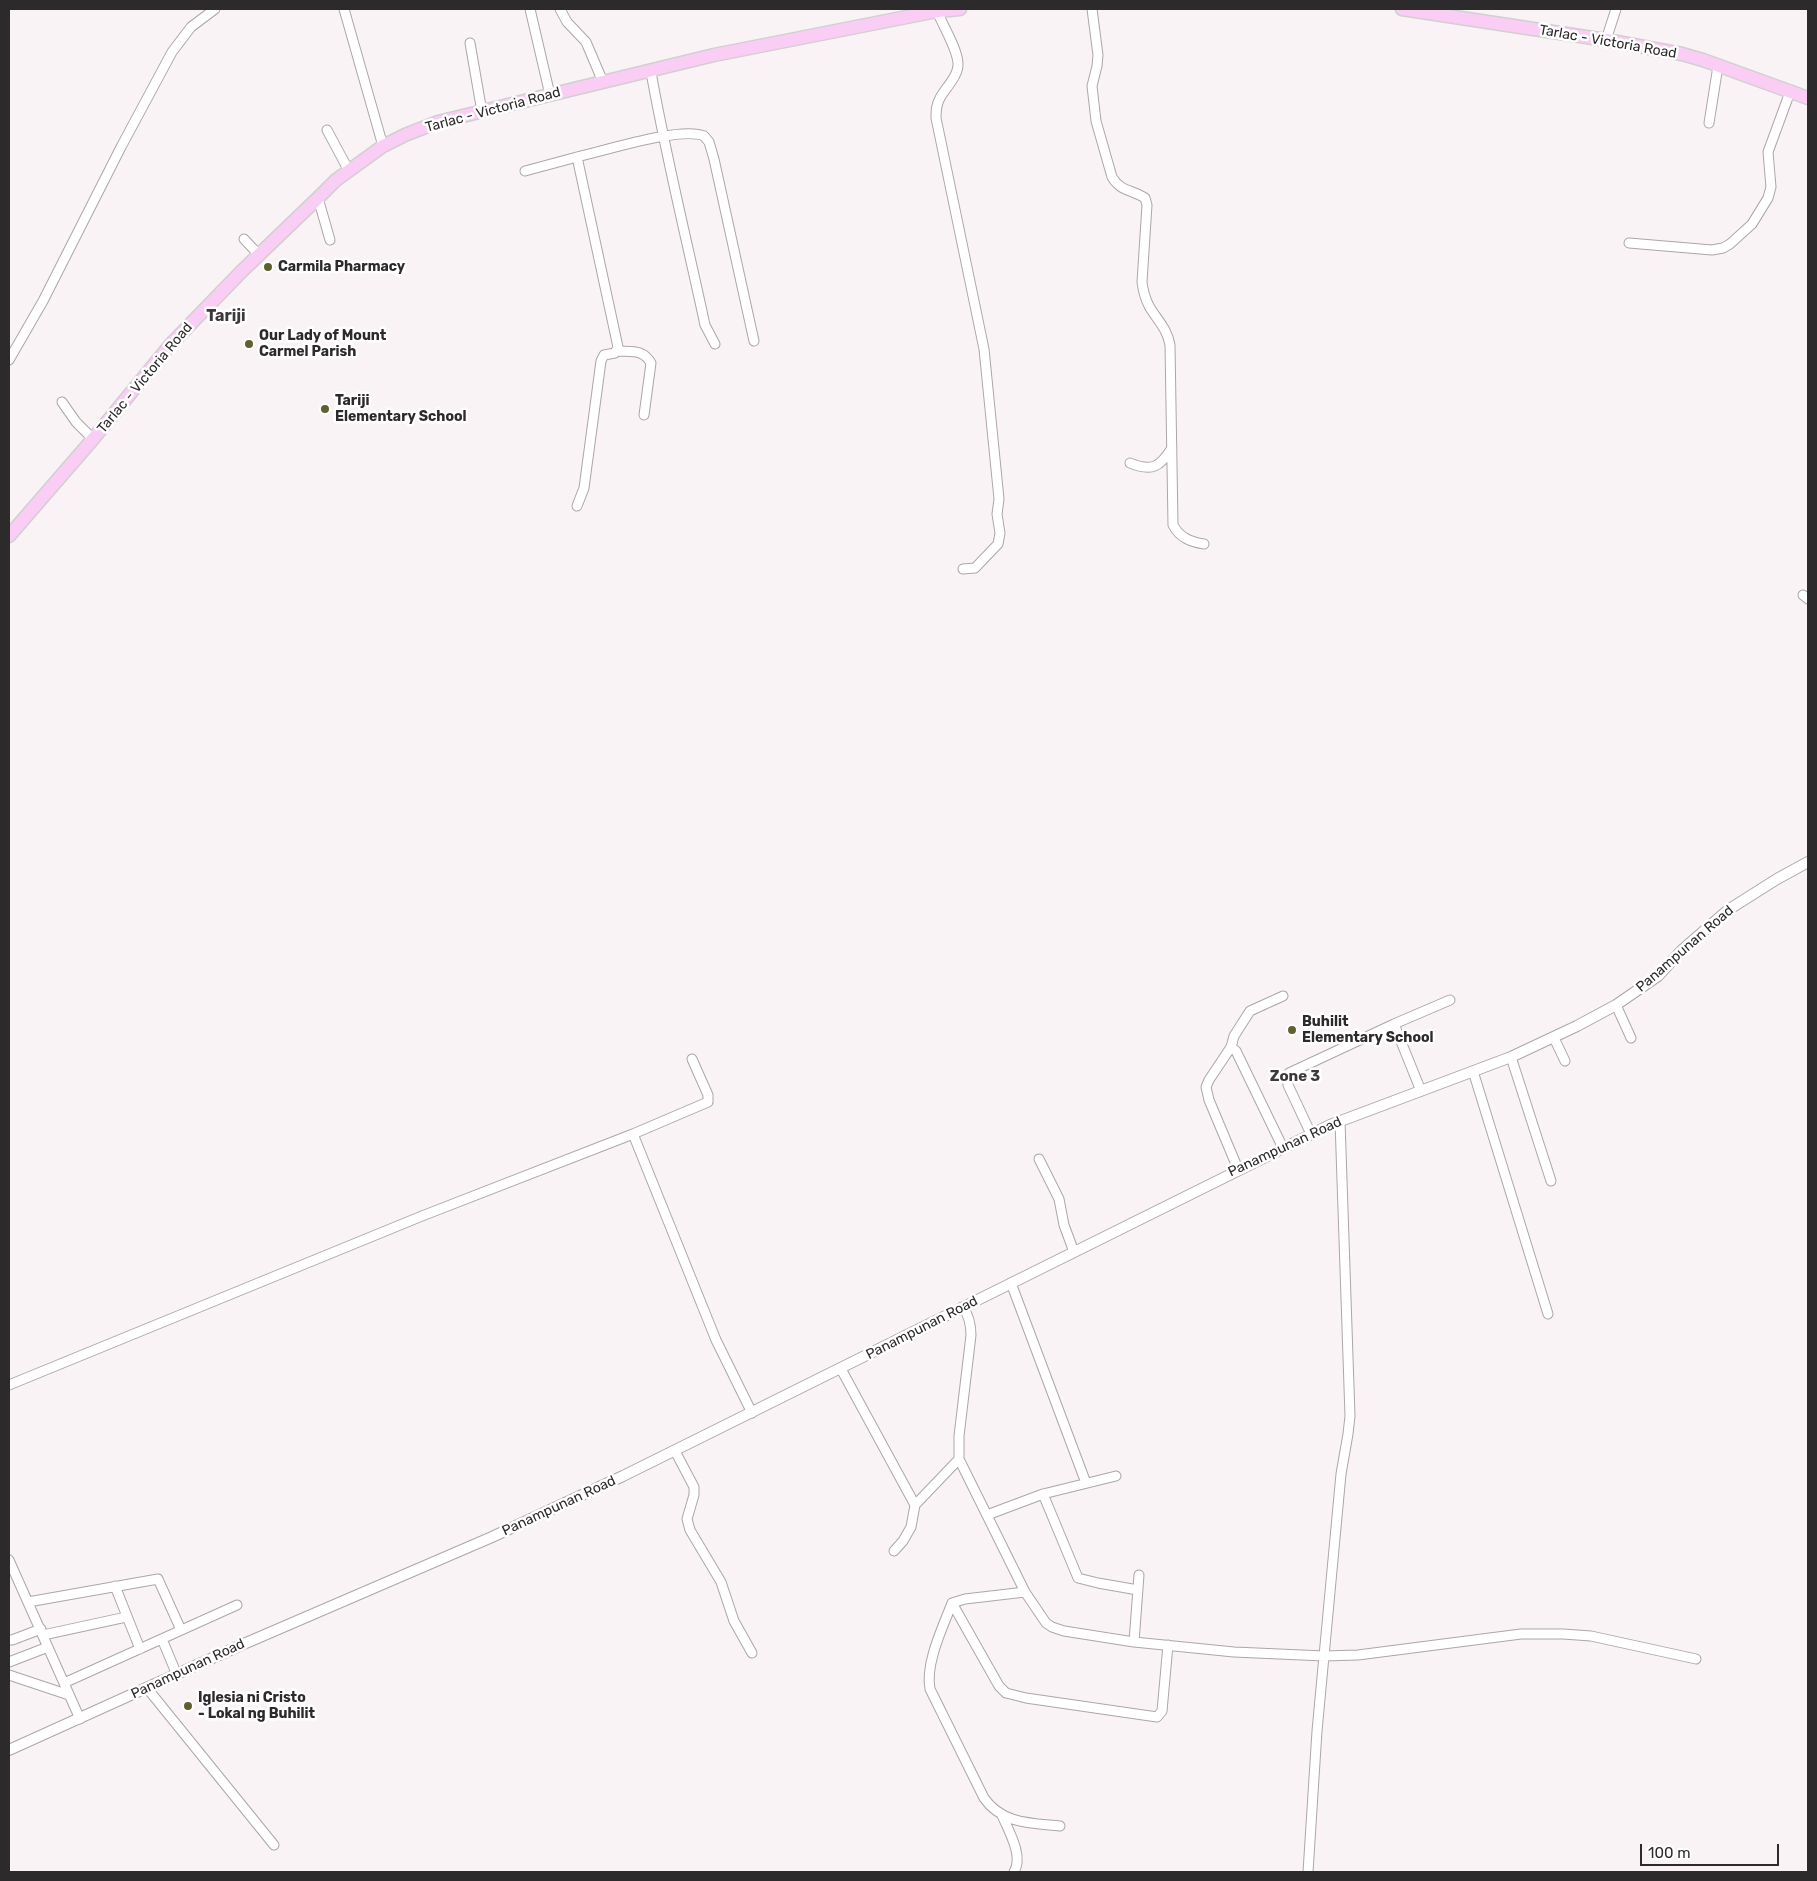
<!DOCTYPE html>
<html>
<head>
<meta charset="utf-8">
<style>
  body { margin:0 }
  #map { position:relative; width:1817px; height:1881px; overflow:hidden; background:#faf3f5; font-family:Rubik,sans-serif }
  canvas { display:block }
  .frame { position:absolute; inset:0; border:10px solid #2c2a2a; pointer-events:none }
  .scale { position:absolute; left:1640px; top:1844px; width:139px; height:22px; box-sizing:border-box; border:2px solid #2c2a2a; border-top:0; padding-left:6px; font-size:15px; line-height:18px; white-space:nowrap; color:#2c2a2a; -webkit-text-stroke:4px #fff; paint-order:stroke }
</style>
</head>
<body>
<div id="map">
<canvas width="1817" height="1881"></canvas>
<div class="frame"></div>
<div class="scale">100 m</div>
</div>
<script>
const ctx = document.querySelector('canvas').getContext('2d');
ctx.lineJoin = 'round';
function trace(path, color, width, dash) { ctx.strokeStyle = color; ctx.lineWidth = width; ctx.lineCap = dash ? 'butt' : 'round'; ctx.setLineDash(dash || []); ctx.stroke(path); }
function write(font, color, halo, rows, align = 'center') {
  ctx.font = font + ' Rubik,sans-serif'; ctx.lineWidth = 5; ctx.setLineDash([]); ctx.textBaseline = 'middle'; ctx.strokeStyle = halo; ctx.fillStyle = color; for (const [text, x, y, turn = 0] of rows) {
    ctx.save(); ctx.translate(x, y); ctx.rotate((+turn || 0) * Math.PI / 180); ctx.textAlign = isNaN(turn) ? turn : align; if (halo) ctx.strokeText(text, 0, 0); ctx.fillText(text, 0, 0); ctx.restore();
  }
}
const minor = new Path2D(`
  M344 9 383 146
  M530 9 550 95
  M560 9 567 22 586 42 603 82
  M1092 9 1098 55 1097 66 1092 86 1096 121 1112 177C1121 192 1131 189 1145 198L1147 205 1142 282C1143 291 1145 298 1149 306 1157 320 1167 328 1170 345L1173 525C1180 538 1191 542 1204 544
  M937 11C943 26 957 48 958 63 959 76 945 88 940 98 936 105 936 111 936 118L984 349 999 499 997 514 1000 533 998 544 975 568 963 569
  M1606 40 1616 9
  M470 43 482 112
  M651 72C666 157 687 241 705 325L715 344
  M1709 123 1718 66
  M327 130 349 171
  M525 171 577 157
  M318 198 330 240
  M244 239 259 255
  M1629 243 1712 250 1723 248 1730 244 1752 224 1768 198 1771 187 1768 152 1790 92
  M617 351C632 352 643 349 651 363L644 415
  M9 360 43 301 121 147 172 52 191 27 215 9
  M62 402 76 422 93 439
  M1130 463C1152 472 1160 467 1172 448
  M577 506 584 488 601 361 604 355 615 353 618 347 577 157C604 151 681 126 704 136L709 142 714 159 754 341
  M1803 595 1808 599
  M1616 1005 1631 1038
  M1394 1024 1421 1091
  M1554 1038 1565 1061
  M1231 1047 1234 1036 1250 1011 1283 996
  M1511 1057 1551 1181
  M692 1059 708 1095V1102L633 1134 716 1340 752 1413
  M1473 1071 1548 1314
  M1311 1134 1288 1085 1287 1077 1289 1073 1394 1024 1450 1000
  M1039 1159 1059 1199 1064 1225 1074 1252
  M1238 1169 1209 1100 1206 1087 1209 1080 1231 1047 1236 1051 1283 1148
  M1011 1283 1086 1483
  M963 1307C969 1316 971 1324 971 1335L959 1436V1459L1025 1592 1046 1623 1052 1627 1064 1631 1134 1642 1234 1652 1324 1656 1358 1655 1521 1634H1563L1591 1636 1696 1659
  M841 1369 915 1505
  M9 1385 422 1216 633 1134
  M675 1451 694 1487V1495L687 1519 690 1530 721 1582 734 1621 752 1653
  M1043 1494 1116 1476
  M987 1515 1043 1494 1078 1578 1098 1583 1138 1590
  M894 1551 903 1541 911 1527 915 1505 959 1459
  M9 1560 80 1719
  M115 1586 140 1649
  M1025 1592 965 1599 952 1603C943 1627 925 1663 930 1689L984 1798C1002 1824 1031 1823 1060 1826
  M28 1602 158 1579 181 1630
  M952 1603 999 1686 1006 1693 1026 1698 1157 1717 1162 1711 1168 1645
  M43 1635 126 1617
  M162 1639 177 1675
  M9 1640H12L41 1629
  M1134 1642 1139 1575
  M9 1662 48 1647
  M9 1675 69 1695
  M64 1683 237 1605
  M147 1688 274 1845
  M1002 1815C1008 1830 1024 1856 1014 1872
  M1308 1872 1317 1731 1341 1474 1348 1434 1350 1416 1340 1121`);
const tertiary = new Path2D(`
  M9 1750 239 1646 492 1537 623 1476 1330 1125 1511 1057 1577 1026 1616 1005 1658 976 1682 950 1728 910 1777 879 1808 862`);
const primary = new Path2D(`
  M1402 9 1606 40 1682 54 1703 60 1808 98
  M9 536 93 439 171 344 242 271 318 198 336 180 383 146 405 135 438 122 714 55 937 11 960 9`);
const markers = [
  [268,267,5,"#5e612e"],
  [249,344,5,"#5e612e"],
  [325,409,5,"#5e612e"],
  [1292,1030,5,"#5e612e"],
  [188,1706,5,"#5e612e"]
];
const streetNames = [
  ["Tarlac - Victoria Road",1608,42,10],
  ["Tarlac - Victoria Road",493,110,-15],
  ["Tarlac - Victoria Road",145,378,-50],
  ["Panampunan Road",1685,949,-41],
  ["Panampunan Road",1285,1147,-25],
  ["Panampunan Road",922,1328,-27],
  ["Panampunan Road",559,1506,-25],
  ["Panampunan Road",188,1669,-25]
];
const poiNames = [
  ["Carmila Pharmacy",278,267],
  ["Our Lady of Mount",259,336],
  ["Carmel Parish",259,352],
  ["Tariji",335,401],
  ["Elementary School",335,417],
  ["Buhilit",1302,1022],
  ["Elementary School",1302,1038],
  ["Iglesia ni Cristo",198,1698],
  ["- Lokal ng Buhilit",198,1714]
];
const neighbourhoodNames = [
  ["Zone 3",1295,1077]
];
const quarterNames = [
  ["Tariji",226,316]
];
trace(minor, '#aca6a8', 11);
trace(tertiary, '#aca6a8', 12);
trace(primary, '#d1d0d0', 15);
trace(minor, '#fff', 9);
trace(tertiary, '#fff', 10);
trace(primary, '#facdf4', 12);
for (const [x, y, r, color] of markers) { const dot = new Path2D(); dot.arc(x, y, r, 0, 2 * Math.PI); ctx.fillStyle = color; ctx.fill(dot); trace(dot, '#fff', 2); }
write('14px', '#2c2a2a', '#fff', streetNames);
write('bold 14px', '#2c2a2a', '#fff', poiNames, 'left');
write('bold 15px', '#3d3839', '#fff', neighbourhoodNames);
write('bold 16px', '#3d3839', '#fff', quarterNames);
</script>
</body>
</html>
